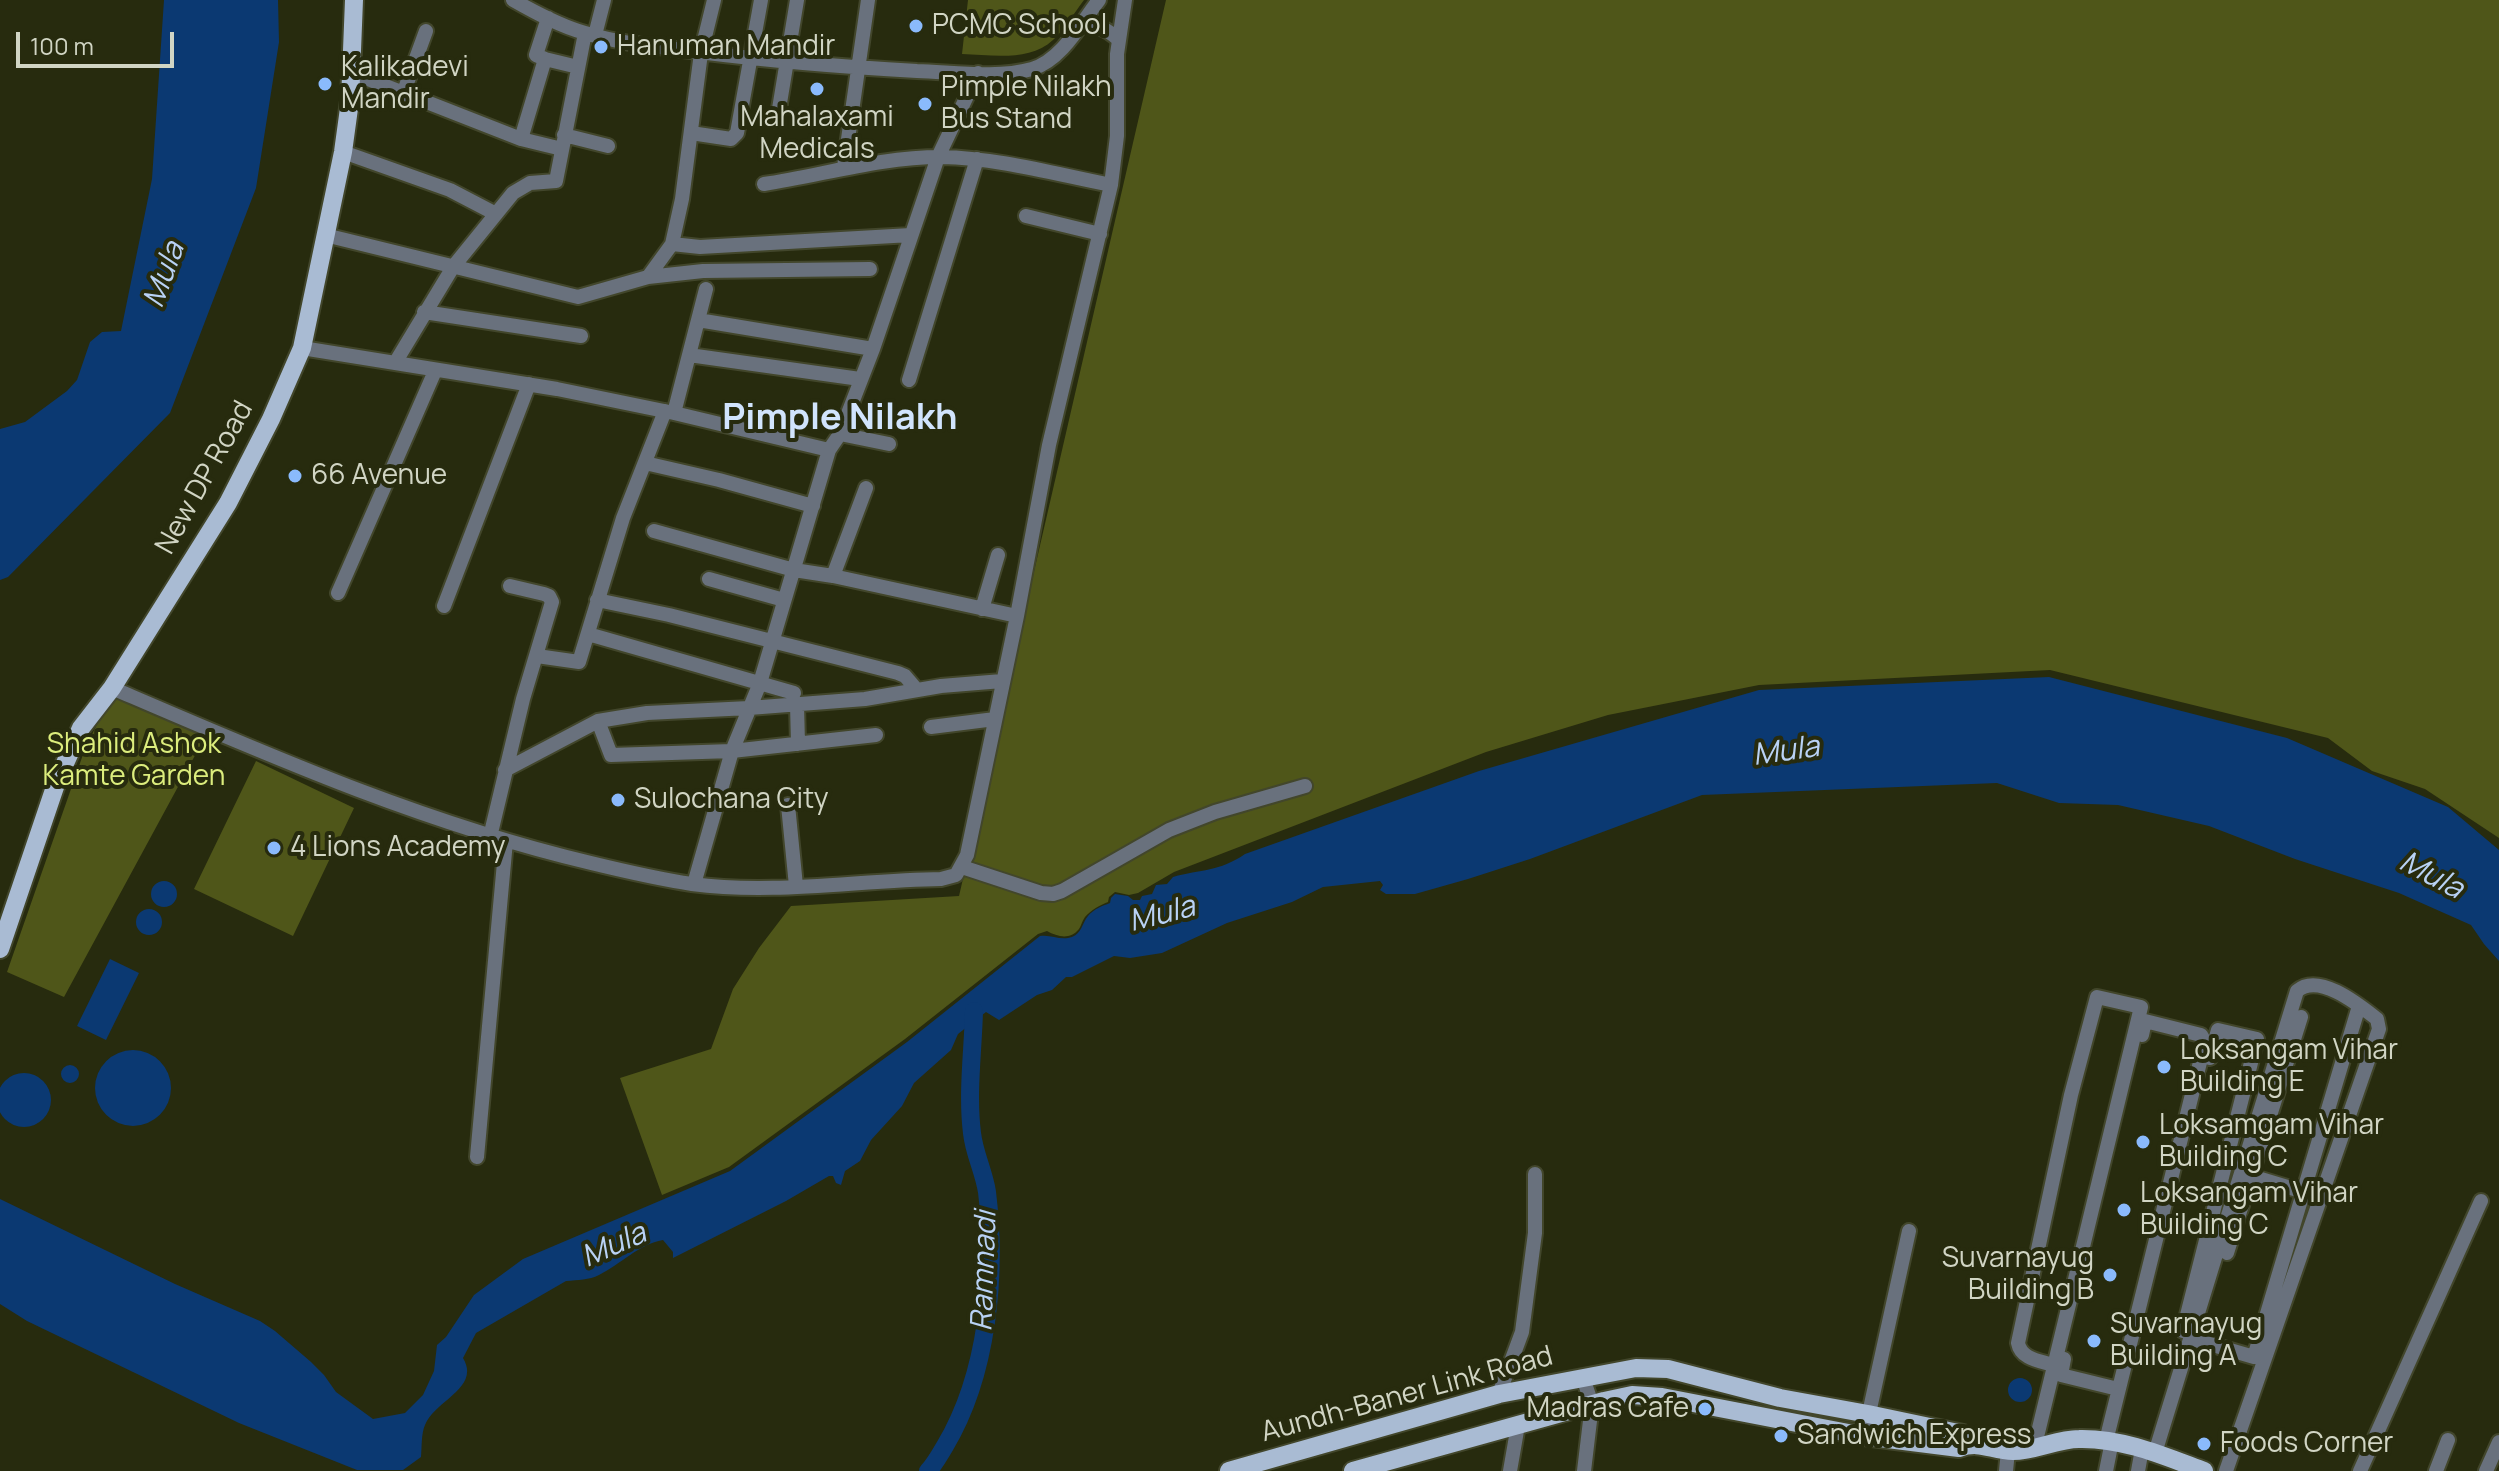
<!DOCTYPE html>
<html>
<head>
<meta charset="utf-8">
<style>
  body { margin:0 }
  #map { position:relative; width:2499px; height:1471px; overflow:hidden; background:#272b0e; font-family:Manrope,sans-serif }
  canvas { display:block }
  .scale { position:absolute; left:16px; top:32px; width:158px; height:36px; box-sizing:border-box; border:4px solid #d1d5c4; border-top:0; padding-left:10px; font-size:24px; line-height:28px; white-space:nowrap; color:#d1d5c4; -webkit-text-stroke:6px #272b0e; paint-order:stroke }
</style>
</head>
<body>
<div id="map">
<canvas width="2499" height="1471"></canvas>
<div class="scale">100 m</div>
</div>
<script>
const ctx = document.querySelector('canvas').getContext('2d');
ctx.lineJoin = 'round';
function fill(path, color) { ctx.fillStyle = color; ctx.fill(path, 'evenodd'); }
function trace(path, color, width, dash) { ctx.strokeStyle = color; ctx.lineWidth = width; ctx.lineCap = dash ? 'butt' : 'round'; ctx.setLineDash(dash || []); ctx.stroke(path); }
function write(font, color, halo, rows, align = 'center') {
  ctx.font = font + ' Manrope,sans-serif'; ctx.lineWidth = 8; ctx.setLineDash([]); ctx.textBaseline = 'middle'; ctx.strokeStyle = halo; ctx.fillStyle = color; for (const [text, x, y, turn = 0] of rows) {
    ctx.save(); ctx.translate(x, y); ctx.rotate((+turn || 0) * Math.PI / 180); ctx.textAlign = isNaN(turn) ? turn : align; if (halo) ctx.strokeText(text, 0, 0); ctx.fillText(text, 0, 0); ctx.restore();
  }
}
const green = new Path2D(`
  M968 0H1084C1074 13 1065 29 1053 40 1029 62 992 55 962 54Z
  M1166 0H2499V838L2425 789 2372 771 2328 738 2050 670 1759 685 1608 715 1486 752 1174 872 1138 893 1129 895 1115 892 1109 897 1108 902C1100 905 1091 910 1085 917 1082 921 1081 926 1079 929 1070 940 1058 937 1047 931L1038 934 905 1039 729 1167 662 1195 620 1078 711 1049 733 989 759 948 791 906 959 896Z
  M112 695 205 737 64 997 7 972 86 746Z
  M256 761 354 808 293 936 194 889Z`);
const water = new Path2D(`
  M164 0H278L279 42 256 188 170 413 8 577 0 580V429L25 422 67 391 77 380 90 342 102 332 121 331 152 179Z
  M2049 677 2287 738 2448 807 2499 850V961L2484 944 2471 925 2399 893 2295 859 2209 826 2118 805 2059 803 1997 783 1702 795 1530 859 1468 879 1415 894H1386L1380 890 1383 885 1380 881 1323 887 1292 902 1227 923 1162 953 1130 958 1114 956 1072 977H1066L1052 990 1037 995 999 1020 986 1012 958 1034 951 1050 914 1083 902 1106 871 1140 860 1161 845 1171 841 1185 836 1183 833 1176H829L786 1201 673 1258V1252L663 1240C639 1244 621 1264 599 1275 589 1280 578 1280 566 1281L476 1333 463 1358C481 1388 435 1400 425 1425 421 1434 422 1447 421 1457L403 1470H357L239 1423 27 1321 0 1304V1199L175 1284 260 1321 275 1331 311 1362 324 1375 336 1392 373 1419 405 1413 423 1395 434 1371 437 1345 446 1337 474 1295 523 1259 730 1171 907 1042 1040 936C1051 934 1060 941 1072 937 1082 933 1082 923 1088 916 1094 909 1102 906 1110 903L1111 898 1115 894 1128 896 1133 900H1140L1142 896 1152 894 1156 885 1167 884 1173 877C1201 869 1219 872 1245 854L1479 771 1759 690Z
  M151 894a13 13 0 1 1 26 0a13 13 0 1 1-26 0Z
  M136 922a13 13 0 1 1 26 0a13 13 0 1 1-26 0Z
  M110 959 139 973 106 1040 77 1026Z
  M95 1088a38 38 0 1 1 76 0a38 38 0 1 1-76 0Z
  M61 1074a9 9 0 1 1 18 0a9 9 0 1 1-18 0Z
  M-3 1100a27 27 0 1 1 54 0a27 27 0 1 1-54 0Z
  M2008 1390a12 12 0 1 1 24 0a12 12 0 1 1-24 0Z`);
const river = new Path2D(`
  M928 1471C935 1464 940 1454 945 1446 988 1374 997 1274 987 1192 984 1172 974 1153 972 1133 967 1093 973 1051 974 1011`);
const minor = new Path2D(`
  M513 0C536 13 560 26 585 33 621 44 661 47 699 52 771 61 844 67 917 71 953 72 996 79 1032 69 1062 60 1081 23 1099 0
  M1079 26C1096 23 1107 29 1119 40
  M595 35 604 0
  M545 59 536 55 548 18
  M350 72 521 139 562 149
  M403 94 426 31
  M777 121 797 0
  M691 133 731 139 737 133 761 0
  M564 135 608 146
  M521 139 545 59 578 67
  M343 152 450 190 496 214
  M844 167 868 0
  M764 184C823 175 881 157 941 157 998 158 1055 174 1111 185
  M1026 216 1100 234
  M325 235 578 297 648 277 672 244 682 199 701 53 714 0
  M672 244 700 247 911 235
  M648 277 703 271 870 269
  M424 312 581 336
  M698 320 873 349
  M302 348 557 389 674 413 829 450
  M689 355 860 379
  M395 363 453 267 513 193 530 183 556 181 585 33
  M909 380 977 159
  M674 413 706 289
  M840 434 889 444
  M645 463 719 480 813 506
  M654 531 794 570 833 576 1017 616
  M833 576 866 488
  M709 579 784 600
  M338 593 435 371
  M597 600 669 615 898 673 905 676 917 690
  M444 606 529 384
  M982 609 998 555
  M588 634 794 693
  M537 656 579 662 623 518 665 411
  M112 688C268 755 425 824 591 863 624 871 658 879 692 884 774 895 859 880 941 879L956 875 967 855 1017 616 1049 445 1111 185 1117 136V54L1125 0
  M797 704 798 744
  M598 721 611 755 732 751 876 735
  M931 727 995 719
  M505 770 598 721 647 713 749 708 865 699 941 686 1002 681
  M788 805 796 886
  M490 837 523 699 552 602 549 596 544 594 510 586
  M962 867 1041 893 1053 894 1062 891 1169 830 1215 812 1305 786
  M694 884 732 751 760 683 829 450 840 434 873 349 938 157 978 73
  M477 1157 506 841
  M2251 1176 2304 1192
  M2227 1253 2301 1017
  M2203 1326 2199 1341 2254 1357 2359 1006
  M2183 1331 2257 1039 2218 1030 2210 1058
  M2064 1359 2061 1375 2118 1389
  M1583 1378 1592 1404 1584 1471
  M1499 1394 1522 1332 1535 1233V1174
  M1864 1436 1909 1231
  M2106 1441 2205 1042 2201 1035 2145 1021 2142 1035
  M2034 1449 2141 1007 2097 997 2071 1095 2018 1343C2021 1360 2042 1361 2056 1366
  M2155 1453 2297 991C2319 972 2359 1005 2377 1019L2379 1029 2226 1471
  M1510 1471 1518 1425
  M2006 1471 2008 1451
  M2106 1471 2112 1441
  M2138 1471 2142 1449
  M2360 1471 2481 1201
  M2436 1471 2448 1440
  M2486 1471 2499 1442`);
const major = new Path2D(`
  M0 949 57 781 81 728 112 688 228 503 271 419 302 348 343 152 350 101 354 0
  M1229 1471 1499 1394 1636 1368 1668 1369 1780 1398 1868 1414 1963 1434 1972 1443
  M1353 1471 1604 1401 1632 1395 1662 1397 1864 1436 1959 1448C1980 1440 1992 1451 2013 1451 2035 1451 2057 1439 2079 1439 2123 1438 2164 1456 2204 1471`);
const markers = [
  [916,26,8,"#8abafc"],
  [601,47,8,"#8abafc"],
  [325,84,8,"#8abafc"],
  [817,89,8,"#8abafc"],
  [925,104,8,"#8abafc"],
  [295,476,8,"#8abafc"],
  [618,800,8,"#8abafc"],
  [274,848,8,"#8abafc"],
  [2164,1067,8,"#8abafc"],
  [2143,1142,8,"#8abafc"],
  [2124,1210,8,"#8abafc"],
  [2110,1275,8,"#8abafc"],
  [2094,1341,8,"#8abafc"],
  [1705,1409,8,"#8abafc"],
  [1781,1436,8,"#8abafc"],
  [2204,1444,8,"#8abafc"]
];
const poiNames = [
  ["PCMC School",932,26],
  ["Hanuman Mandir",617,47],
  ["Kalikadevi",341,68],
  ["Mandir",341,100],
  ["Pimple Nilakh",941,88],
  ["Bus Stand",941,120],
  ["Mahalaxami",817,118,"center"],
  ["Medicals",817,150,"center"],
  ["66 Avenue",311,476],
  ["Sulochana City",634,800],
  ["4 Lions Academy",290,848],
  ["Loksangam Vihar",2180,1051],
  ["Building E",2180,1083],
  ["Loksamgam Vihar",2159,1126],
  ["Building C",2159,1158],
  ["Loksangam Vihar",2140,1194],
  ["Building C",2140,1226],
  ["Suvarnayug",2094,1259,"right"],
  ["Building B",2094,1291,"right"],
  ["Suvarnayug",2110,1325],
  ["Building A",2110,1357],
  ["Madras Cafe",1689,1409,"right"],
  ["Sandwich Express",1797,1436],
  ["Foods Corner",2220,1444]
];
const streetNames = [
  ["New DP Road",205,478,-61],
  ["Aundh-Baner Link Road",1407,1395,-15]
];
const parkNames = [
  ["Shahid Ashok",134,745],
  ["Kamte Garden",134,777]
];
const waterNames = [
  ["Mula",165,275,-70],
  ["Mula",1786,752,-8],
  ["Mula",2431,876,28],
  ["Mula",1162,915,-14],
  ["Mula",614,1246,-24],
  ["Ramnadi",985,1271,-88]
];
const districtNames = [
  ["Pimple Nilakh",840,419]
];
fill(green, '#4f5619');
fill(water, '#0b3972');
trace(river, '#0b3972', 18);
trace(minor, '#42462b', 18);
trace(major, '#42462b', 22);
trace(minor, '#69717d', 14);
trace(major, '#a9bbd3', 18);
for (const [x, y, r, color] of markers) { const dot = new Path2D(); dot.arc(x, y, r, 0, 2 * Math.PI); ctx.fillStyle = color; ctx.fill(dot); trace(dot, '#272b0e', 3); }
write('28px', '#d1d5c4', '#272b0e', poiNames, 'left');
write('28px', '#d1d5c4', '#272b0e', streetNames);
write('28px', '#dced7d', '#272b0e', parkNames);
write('italic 30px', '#b9d2f5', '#272b0e', waterNames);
write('bold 36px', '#d1e4fd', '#272b0e', districtNames);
</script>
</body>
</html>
